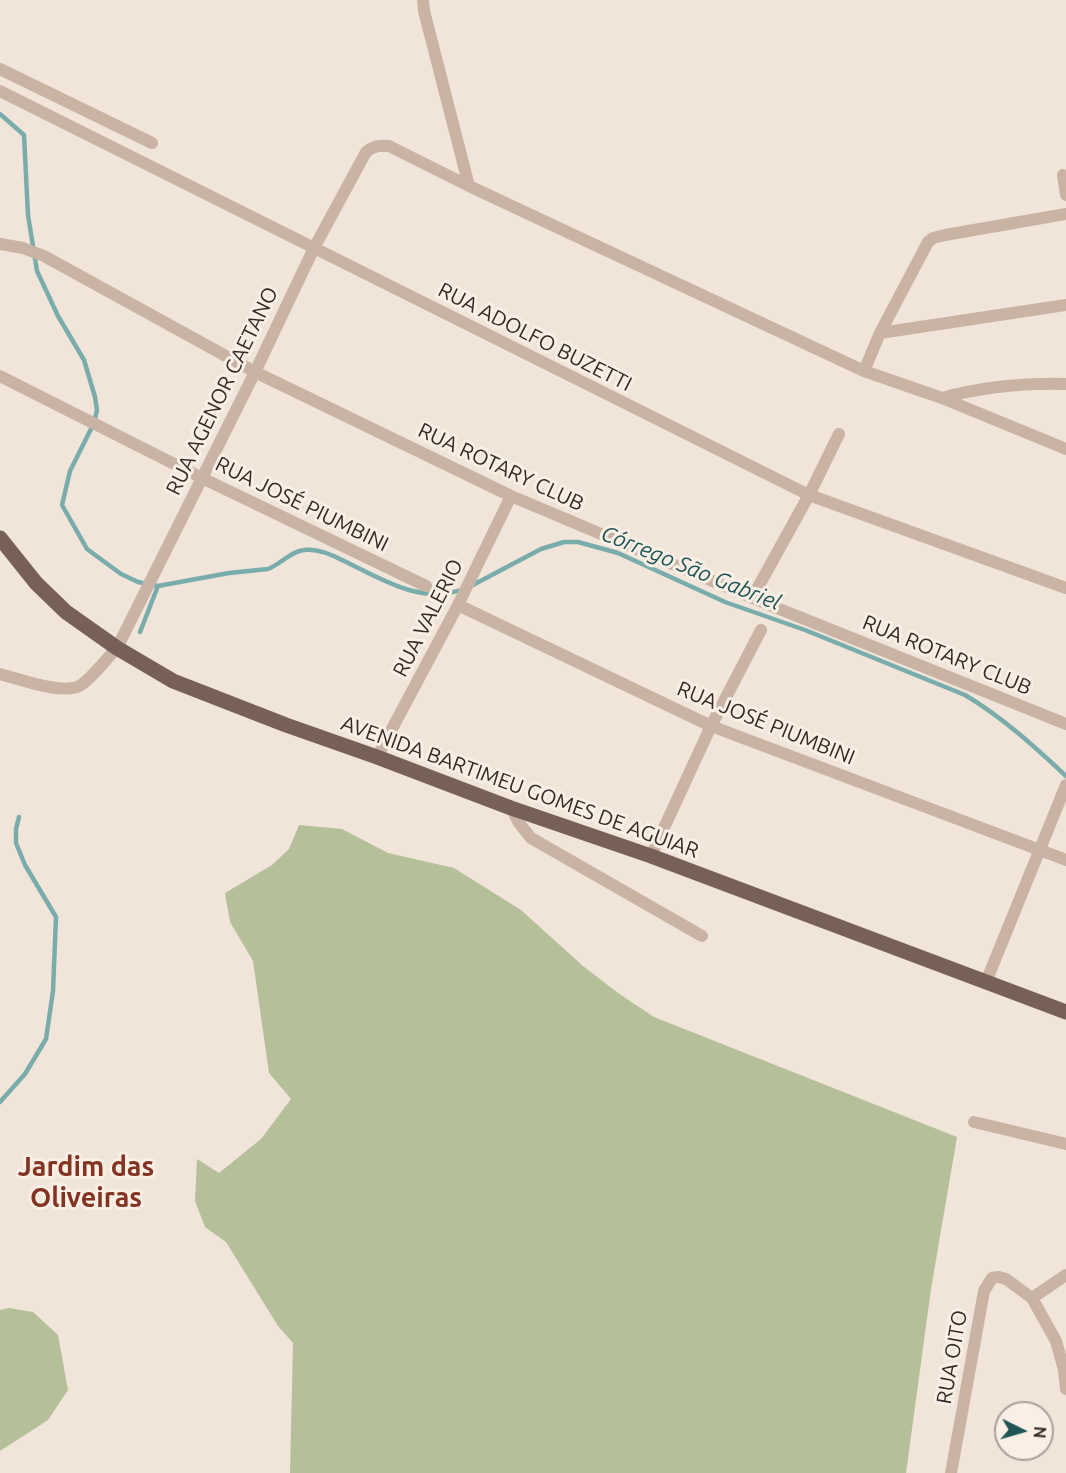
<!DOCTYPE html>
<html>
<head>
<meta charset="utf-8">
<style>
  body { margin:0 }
  #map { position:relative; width:1066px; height:1473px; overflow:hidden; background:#f1e4d9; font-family:Ubuntu,sans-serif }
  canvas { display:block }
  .north { position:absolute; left:994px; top:1401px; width:60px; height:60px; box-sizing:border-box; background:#f9efe5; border:2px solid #aaa099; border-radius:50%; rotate:95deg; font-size:16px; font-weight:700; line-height:24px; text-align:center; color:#342a26 }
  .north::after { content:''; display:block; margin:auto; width:21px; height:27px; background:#1d5455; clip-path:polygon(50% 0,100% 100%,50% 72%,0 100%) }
</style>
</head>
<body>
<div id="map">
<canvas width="1066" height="1473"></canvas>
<div class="north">N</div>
</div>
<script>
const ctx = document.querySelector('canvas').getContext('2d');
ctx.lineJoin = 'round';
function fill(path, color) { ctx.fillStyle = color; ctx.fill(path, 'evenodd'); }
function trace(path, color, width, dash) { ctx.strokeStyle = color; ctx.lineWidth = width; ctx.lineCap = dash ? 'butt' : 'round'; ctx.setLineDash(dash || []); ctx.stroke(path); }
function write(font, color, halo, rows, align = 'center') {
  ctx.font = font + ' Ubuntu,sans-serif'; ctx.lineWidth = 6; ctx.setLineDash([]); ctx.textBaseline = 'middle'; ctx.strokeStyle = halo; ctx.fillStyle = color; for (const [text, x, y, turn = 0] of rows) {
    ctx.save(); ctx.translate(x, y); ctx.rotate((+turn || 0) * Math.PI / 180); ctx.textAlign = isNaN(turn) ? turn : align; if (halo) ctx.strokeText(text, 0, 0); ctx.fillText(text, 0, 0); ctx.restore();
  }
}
const green = new Path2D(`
  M299 825 342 829 388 853 454 868 521 910 583 966 618 993 654 1017 957 1137 931 1289 906 1473H290L293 1343 278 1326 226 1242 205 1227 195 1201 197 1159 219 1173 261 1139 291 1099 269 1073 253 961 230 922 225 893 272 865 289 849Z
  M9 1308 33 1312 58 1335 68 1390 48 1420 0 1451V1310Z`);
const stream = new Path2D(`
  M0 114 24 135 28 215 37 271 58 316 84 360 95 397 97 410 94 423 70 471 62 505 87 549 121 574 138 582 158 586 229 573 268 569C281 564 291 551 304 550 318 548 333 555 344 561 382 579 420 605 464 589
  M471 586 541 549 564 542H578L618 553 725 602 805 630 965 695C1002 717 1034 746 1066 776
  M140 632 158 586
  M0 1102 25 1074 46 1039 53 991 56 917 25 865 16 843V829L19 817`);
const minor = new Path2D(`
  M423 0 424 11 469 186
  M0 69 152 143
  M0 91 809 495 1066 588
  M1063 175 1066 195
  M0 244 23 248 44 256 255 372 511 496 772 606 1066 724
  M880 333 1066 305
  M864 371 880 333 928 242 933 238 945 235 1066 214
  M0 376 202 478 426 586
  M942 398C982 387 1024 383 1066 384
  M752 598 809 495 839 434
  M458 605 711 726 1066 860
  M0 674C20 679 64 696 81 685 94 676 106 659 117 648L255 372 314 248 366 152C374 146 379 145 389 146L469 186 864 371 942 398 1066 449
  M377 757 458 605 511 496
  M511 808 519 823 531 838 702 936
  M651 856 711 726 761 630
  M986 982 1066 785
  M974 1122 1066 1144
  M1032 1298 1066 1275
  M951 1473 984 1291 992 1278 999 1277 1006 1279 1032 1298 1056 1341 1064 1370 1066 1389`);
const primary = new Path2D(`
  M0 538 36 583 66 612 117 648 173 681 286 725 377 757 511 808 651 856 1066 1012`);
const streetNames = [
  ["RUA ADOLFO BUZETTI",535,337,27],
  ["RUA AGENOR CAETANO",222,391,-64],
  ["RUA ROTARY CLUB",501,467,25],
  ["RUA JOSÉ PIUMBINI",302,504,26],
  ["RUA VALERIO",428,618,-63],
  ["RUA ROTARY CLUB",947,655,22],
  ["RUA JOSÉ PIUMBINI",766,723,22],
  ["AVENIDA BARTIMEU GOMES DE AGUIAR",520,787,20],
  ["RUA OITO",952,1357,-80]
];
const waterNames = [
  ["Córrego São Gabriel",691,568,22]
];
const districtNames = [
  ["Jardim das",86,1167],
  ["Oliveiras",86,1198]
];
fill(green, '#b5bf9a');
trace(stream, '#79adac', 4.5);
trace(minor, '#c8b3a5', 12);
trace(primary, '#766058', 15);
write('21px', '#342a26', '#f9efe5', streetNames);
write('italic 22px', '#1d5455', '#f9efe5', waterNames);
write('bold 27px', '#823321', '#f9efe5', districtNames);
</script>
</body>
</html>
